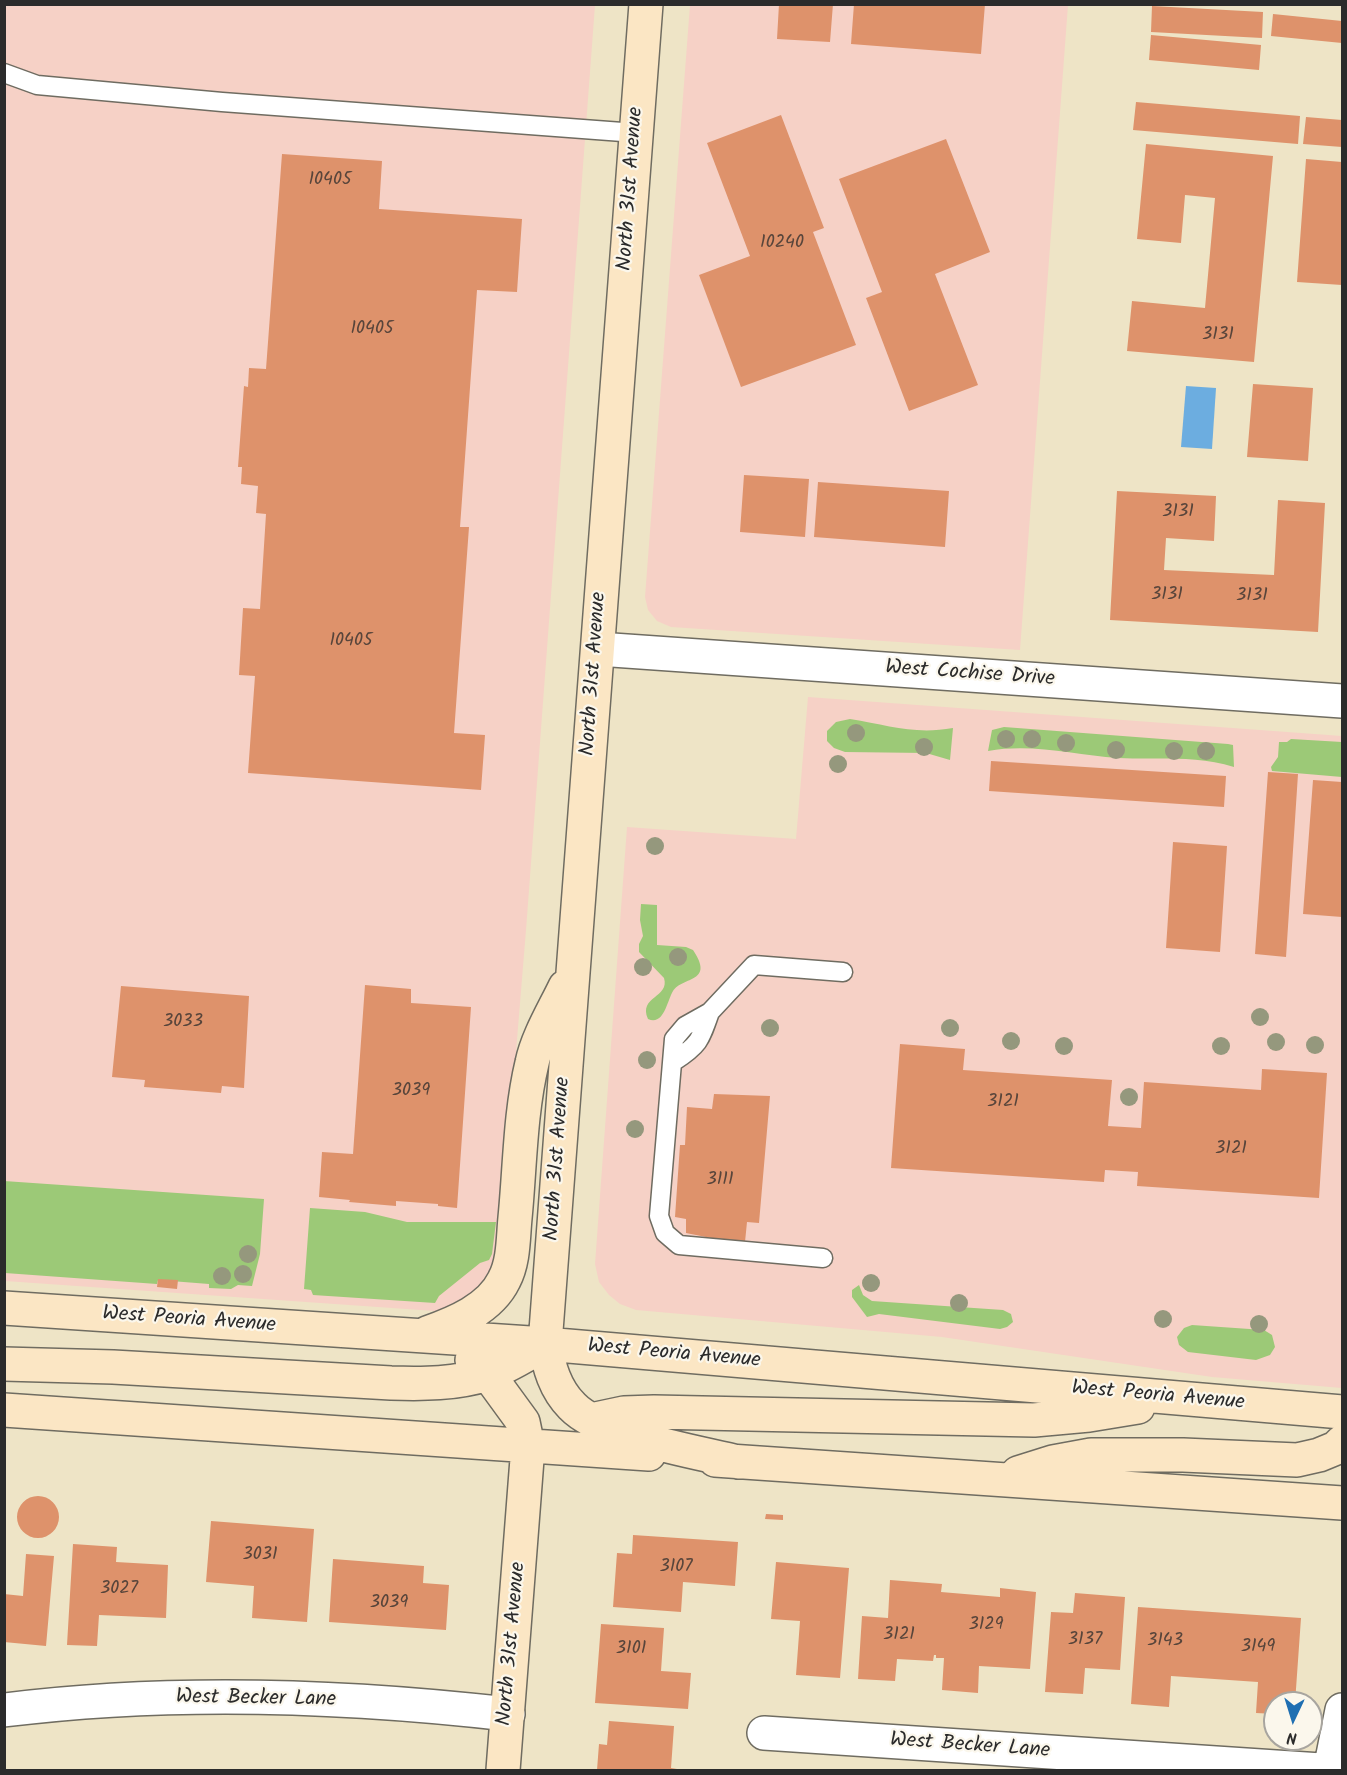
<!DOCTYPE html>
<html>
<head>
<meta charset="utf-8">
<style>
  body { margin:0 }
  #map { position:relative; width:1347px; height:1775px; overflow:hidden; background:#eee4c6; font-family:Kalam,sans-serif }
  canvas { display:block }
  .frame { position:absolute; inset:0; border:6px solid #2b2b2b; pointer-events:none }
  .north { position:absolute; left:1263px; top:1691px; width:60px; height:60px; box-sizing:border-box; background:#fbf7ec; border:2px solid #a8a59f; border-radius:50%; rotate:184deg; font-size:16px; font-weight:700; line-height:24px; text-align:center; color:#2b2b2b }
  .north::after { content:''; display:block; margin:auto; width:21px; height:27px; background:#1f6fb2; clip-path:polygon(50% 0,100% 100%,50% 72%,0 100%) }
</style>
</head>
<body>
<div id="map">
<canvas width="1347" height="1775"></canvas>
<div class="frame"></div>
<div class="north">N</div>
</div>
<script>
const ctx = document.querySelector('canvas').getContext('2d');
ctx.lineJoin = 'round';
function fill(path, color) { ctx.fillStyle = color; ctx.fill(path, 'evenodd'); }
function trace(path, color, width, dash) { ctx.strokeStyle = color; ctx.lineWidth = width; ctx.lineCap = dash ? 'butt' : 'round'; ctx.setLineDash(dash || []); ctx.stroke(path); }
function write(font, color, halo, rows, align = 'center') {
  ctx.font = font + ' Kalam,sans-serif'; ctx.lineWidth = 4.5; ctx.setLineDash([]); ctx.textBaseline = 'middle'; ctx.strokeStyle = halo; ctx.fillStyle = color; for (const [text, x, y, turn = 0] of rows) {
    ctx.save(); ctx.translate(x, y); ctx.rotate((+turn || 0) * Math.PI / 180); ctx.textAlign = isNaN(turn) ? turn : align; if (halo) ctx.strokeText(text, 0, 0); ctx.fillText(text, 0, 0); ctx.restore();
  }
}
const built = new Path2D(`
  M4 5H595L526 930 500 1247 495 1266 474 1294 455 1307 435 1311 5 1281Z
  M690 5H1068L1020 650 671 627 657 621 648 610 645 597Z
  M808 697 1342 736V1388L1212 1377 942 1337 636 1310 620 1304 609 1295 599 1282 595 1264 627 827 796 839Z`);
const green = new Path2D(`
  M850 719C888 725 914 735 953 728L950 760 926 753 845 752 834 748 827 741V731L836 722Z
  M1004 727 1228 744 1233 745 1234 767C1195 755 1158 760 1118 758 1075 755 1032 743 988 751L992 730Z
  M1291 739 1342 742V777L1272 771 1271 767 1278 757 1279 742H1287Z
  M641 904 657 905V945L686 947 693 950C715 983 683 976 673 991 667 1001 664 1026 648 1019 638 996 670 998 664 978L639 952V944L643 936 640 920Z
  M4 1181 264 1199 260 1254 252 1286 238 1285 231 1289 209 1288V1284L158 1280 157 1284 5 1273Z
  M310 1208 365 1212 407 1222H496L492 1254 489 1260 480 1263 439 1296 435 1303 313 1295 311 1290 304 1289Z
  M859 1285 863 1295 872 1301 1003 1310 1011 1314 1013 1322 1007 1327 1000 1329 879 1314 867 1317 852 1297V1290Z
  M1192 1325 1264 1330 1272 1335 1275 1347 1270 1355 1256 1360 1188 1352 1179 1345 1177 1337 1184 1328Z`);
const water = new Path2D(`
  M1186 386 1216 388 1212 449 1181 447Z`);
const building = new Path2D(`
  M779 4H833L830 42 777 39Z
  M854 4H985L981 54 851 44Z
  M1152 6 1263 12 1262 38 1151 32Z
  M1273 14 1342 21V43L1271 36Z
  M1151 35 1261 45 1259 70 1149 60Z
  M1136 102 1300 116 1298 144 1133 130Z
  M781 115 824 228 813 232 856 345 741 387 699 275 750 256 707 143Z
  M1306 117 1342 120V147L1303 144Z
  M946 139 990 252 935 274 978 385 909 411 866 298 882 292 839 179Z
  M1146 144 1273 156 1254 362 1127 351 1132 301 1205 308 1215 198 1185 195 1181 243 1137 239Z
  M282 154 382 161 379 209 522 219 517 292 477 290 460 527H469L454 733 485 735 481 790 248 773 255 676 239 675 243 608 260 609 266 514 256 513 258 486 241 484 242 467H238L244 386 248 387 249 368 266 369Z
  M1306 159 1342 162V285L1297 282Z
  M1253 384 1313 388 1308 461 1247 457Z
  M744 475 809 479 805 537 740 532Z
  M818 482 949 491 945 547 814 537Z
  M1117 491 1216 496 1214 541 1166 538 1164 570 1274 575 1278 500 1325 503 1318 632 1110 620Z
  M991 761 1226 776 1224 807 989 791Z
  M1268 772 1298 774 1286 957 1255 954Z
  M1313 780 1342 782V917L1303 914Z
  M1173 842 1227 846 1220 952 1166 948Z
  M365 985 411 989V1003L471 1007 457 1208 438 1206V1204L396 1201V1206L349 1202 350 1200 319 1197 322 1152 353 1154Z
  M121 986 249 996 244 1088 222 1086 221 1093 144 1087 145 1080 112 1077Z
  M900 1044 965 1049 963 1070 1112 1080 1108 1126 1141 1128 1144 1082 1261 1090 1262 1069 1327 1073 1319 1198 1137 1186 1138 1172 1105 1170 1104 1182 891 1168Z
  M714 1094 770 1096 759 1223 747 1222 745 1242 721 1240 686 1233V1219L675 1217 680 1145H685L687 1107 712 1109Z
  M158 1279 178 1280 177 1289 157 1287Z
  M17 1517a21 21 0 1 1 42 0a21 21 0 1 1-42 0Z
  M766 1514 783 1515V1520L765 1519Z
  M211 1521 314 1529 307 1622 252 1618 254 1586 206 1582Z
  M633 1535 738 1542 735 1586 683 1582 681 1612 613 1607 617 1553 632 1554Z
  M73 1544 117 1547 116 1562 168 1565 166 1618 99 1615 97 1646 67 1645Z
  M26 1554 54 1556 46 1646 4 1642V1594L23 1596Z
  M333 1559 424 1566 423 1583 449 1585 446 1630 329 1622Z
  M776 1562 849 1568 840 1678 796 1675 800 1621 771 1619Z
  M890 1580 942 1584 941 1592 1000 1597V1588L1036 1592 1030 1669 979 1666 978 1693 942 1690 944 1658H936V1655H934L933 1661 897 1659 895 1681 858 1679 862 1616 888 1618Z
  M1075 1593 1125 1597 1120 1670 1085 1668 1083 1694 1045 1692 1051 1612 1073 1613Z
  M1138 1607 1301 1618 1295 1703H1275V1714L1256 1713 1258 1682 1171 1676 1169 1707 1131 1704Z
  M601 1624 664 1628 661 1671 691 1673 688 1709 595 1703Z
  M609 1721 674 1726 671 1768 677 1769V1770H597L599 1744 607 1745Z`);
const lane = new Path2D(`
  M4 73 37 85 222 102 636 133
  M673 1062C699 1045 700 1041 710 1012
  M823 1258 679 1245 665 1233 659 1216 674 1039 685 1026 710 1012 754 965 843 972`);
const street = new Path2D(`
  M598 649 1342 701
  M4 1710C171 1689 342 1695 508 1714
  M764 1733 1321 1770
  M1330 1770 1342 1710`);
const secondary = new Path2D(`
  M646 4 545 1344C549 1367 555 1389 572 1406 600 1436 697 1452 738 1462
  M4 1308 545 1344 1342 1412
  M427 1333C455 1323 490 1309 504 1280 514 1261 513 1238 515 1218 520 1167 520 1113 532 1063 537 1038 554 1010 565 987
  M472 1360 488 1374 523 1422 528 1446 503 1770
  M4 1364 113 1367 391 1383C423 1384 456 1384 487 1374 508 1367 527 1354 545 1344
  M4 1410 649 1454
  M591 1420 624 1413 654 1412 1034 1420 1089 1415 1138 1407
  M715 1460 1342 1503
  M1018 1473 1053 1462 1091 1455H1183L1297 1460 1319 1455 1336 1448 1342 1442`);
const trees = [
  [856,733],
  [1006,739],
  [1032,739],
  [1066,743],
  [924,747],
  [1116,750],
  [1174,751],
  [1206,751],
  [838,764],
  [655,846],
  [678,957],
  [643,967],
  [1260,1017],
  [770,1028],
  [950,1028],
  [1011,1041],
  [1276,1042],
  [1315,1045],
  [1064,1046],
  [1221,1046],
  [647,1060],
  [1129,1097],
  [635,1129],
  [248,1254],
  [243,1274],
  [222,1276],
  [871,1283],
  [959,1303],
  [1163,1319],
  [1259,1324]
];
const numberNames = [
  ["10405",330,181],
  ["10240",782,244],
  ["10405",372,330],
  ["3131",1218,336],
  ["3131",1178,513],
  ["3131",1167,596],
  ["3131",1252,597],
  ["10405",351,642],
  ["3033",183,1023],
  ["3039",411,1092],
  ["3121",1003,1103],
  ["3121",1231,1150],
  ["3111",720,1181],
  ["3031",260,1556],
  ["3107",676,1568],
  ["3027",119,1590],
  ["3039",389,1604],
  ["3129",986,1626],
  ["3121",899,1636],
  ["3137",1085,1641],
  ["3143",1165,1642],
  ["3149",1258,1648],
  ["3101",631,1650]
];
const streetNames = [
  ["North 31st Avenue",632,189,-86],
  ["North 31st Avenue",595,674,-86],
  ["West Cochise Drive",970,675,4],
  ["North 31st Avenue",559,1159,-86],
  ["West Peoria Avenue",189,1321,4],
  ["West Peoria Avenue",674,1355,5],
  ["West Peoria Avenue",1158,1397,5],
  ["North 31st Avenue",513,1644,-85],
  ["West Becker Lane",256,1700,1],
  ["West Becker Lane",970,1747,4]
];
fill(built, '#f6d1c6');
fill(green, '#9cc977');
fill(water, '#6cade0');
fill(building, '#de926b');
trace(lane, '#6f6c61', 21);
trace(street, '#6f6c61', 36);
trace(secondary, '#6f6c61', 36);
trace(lane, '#fff', 18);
trace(street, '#fff', 33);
trace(secondary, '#fbe6c4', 33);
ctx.fillStyle = '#95987d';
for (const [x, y] of trees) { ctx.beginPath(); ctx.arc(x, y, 9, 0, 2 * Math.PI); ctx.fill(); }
write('18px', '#58453b', null, numberNames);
write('21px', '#2b2b2b', '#fbf7ec', streetNames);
</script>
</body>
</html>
